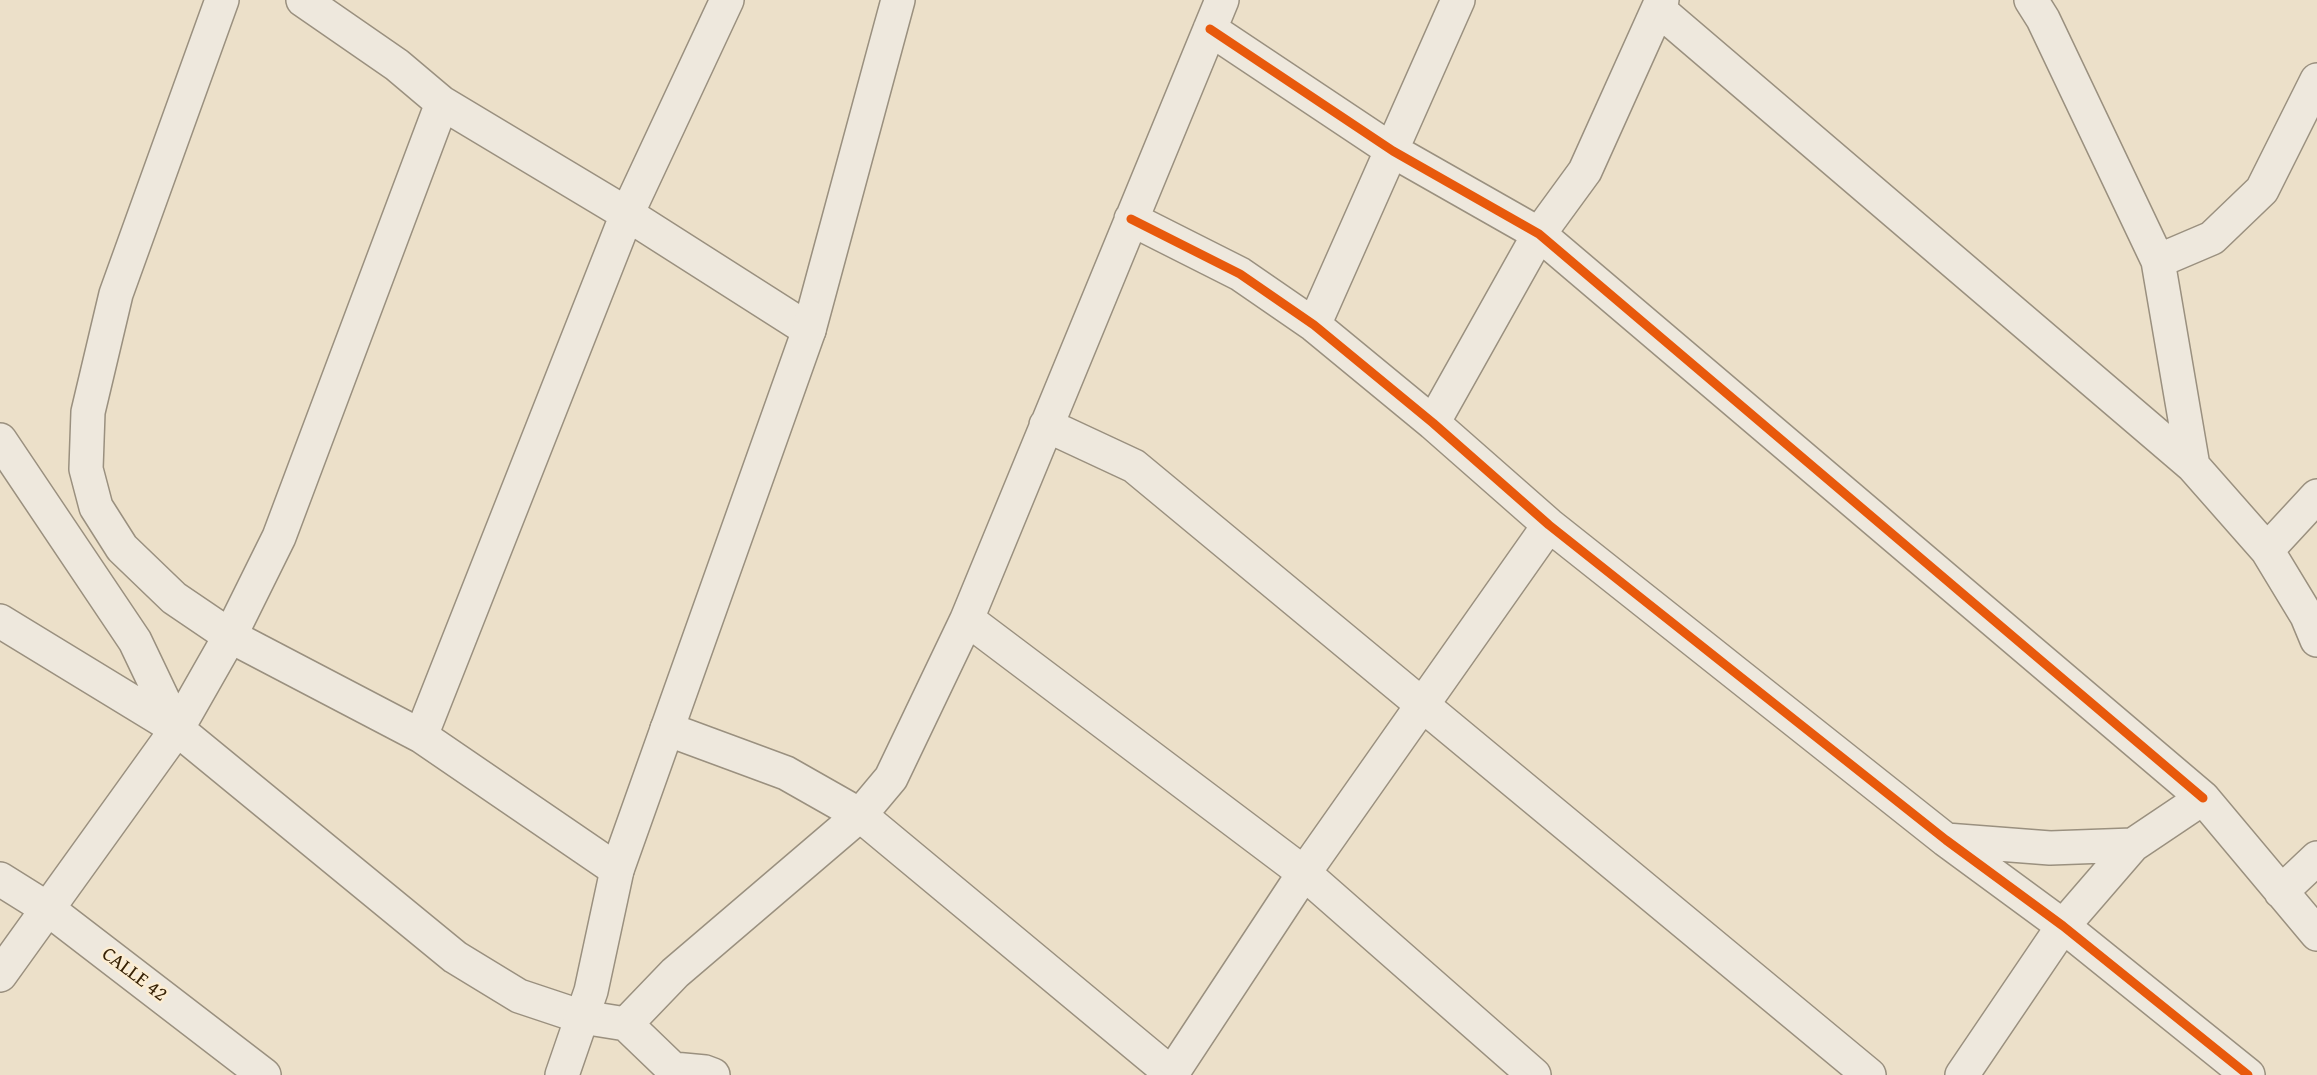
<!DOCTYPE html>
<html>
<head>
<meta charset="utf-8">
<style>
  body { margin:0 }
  canvas { display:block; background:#ece0c9 }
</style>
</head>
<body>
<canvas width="2317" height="1075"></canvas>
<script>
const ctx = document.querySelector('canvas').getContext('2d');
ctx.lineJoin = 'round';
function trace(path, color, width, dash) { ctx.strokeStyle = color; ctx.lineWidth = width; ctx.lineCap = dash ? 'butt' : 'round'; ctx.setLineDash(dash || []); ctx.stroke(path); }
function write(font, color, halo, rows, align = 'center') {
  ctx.font = font + ' "Gentium Book Plus",serif'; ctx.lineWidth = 5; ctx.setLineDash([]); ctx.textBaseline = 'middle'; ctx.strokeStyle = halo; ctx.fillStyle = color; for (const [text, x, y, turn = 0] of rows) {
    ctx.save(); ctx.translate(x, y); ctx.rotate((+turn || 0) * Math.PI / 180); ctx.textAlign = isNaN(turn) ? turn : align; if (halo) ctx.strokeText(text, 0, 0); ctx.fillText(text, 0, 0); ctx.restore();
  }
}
const minor = new Path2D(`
  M222 0 116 294 88 412 86 469 96 507 122 548 174 598 230 636 421 736 617 870
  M303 0 397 65 442 103 627 214 809 330
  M2031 0 2043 19 2158 261 2193 466
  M1658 9 2193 466 2267 550 2307 616 2317 640
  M1210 29 1393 151 1539 234 2203 798
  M1131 219 1240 274 1314 325 1433 423 1549 525 1946 840 2063 926 2248 1075
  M2158 261 2212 238 2262 190 2317 80
  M1314 325 1458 0
  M1433 423 1539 234 1585 171 1662 0
  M1046 425 1134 466 1869 1075
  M0 440 135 641 177 729
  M2267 550 2317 496
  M967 619 1304 873 1534 1075
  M0 621 177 729 455 957 519 996 582 1017 626 1024 679 1075
  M667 729 786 773 860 815 1173 1075
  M421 736 627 214 727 0
  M1946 840 2050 848 2133 845
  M0 879 48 909 264 1075
  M2281 892 2317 858
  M0 975 177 729 230 636 279 537 442 103
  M626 1024 675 973 860 815 891 778 967 619 1222 0
  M673 1069 705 1072 713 1075
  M1171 1075 1304 873 1549 525
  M1962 1075 2063 926 2133 845 2203 798 2317 934`);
const tertiary = new Path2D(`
  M562 1075 591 991 617 870 809 330 898 0`);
const cycleway = new Path2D(`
  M1210 29 1393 151 1539 234 2203 798
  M1131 219 1240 274 1314 325 1433 423 1549 525 1946 840 2063 926 2248 1075`);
const streetNames = [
  ["CALLE 42",134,975,37]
];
trace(minor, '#9a907f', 36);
trace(tertiary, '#9a907f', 36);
trace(minor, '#eee8dd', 33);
trace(tertiary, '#eee8dd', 33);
trace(cycleway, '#e8590c', 9);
write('20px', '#362104', '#fcedd2', streetNames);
</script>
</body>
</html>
